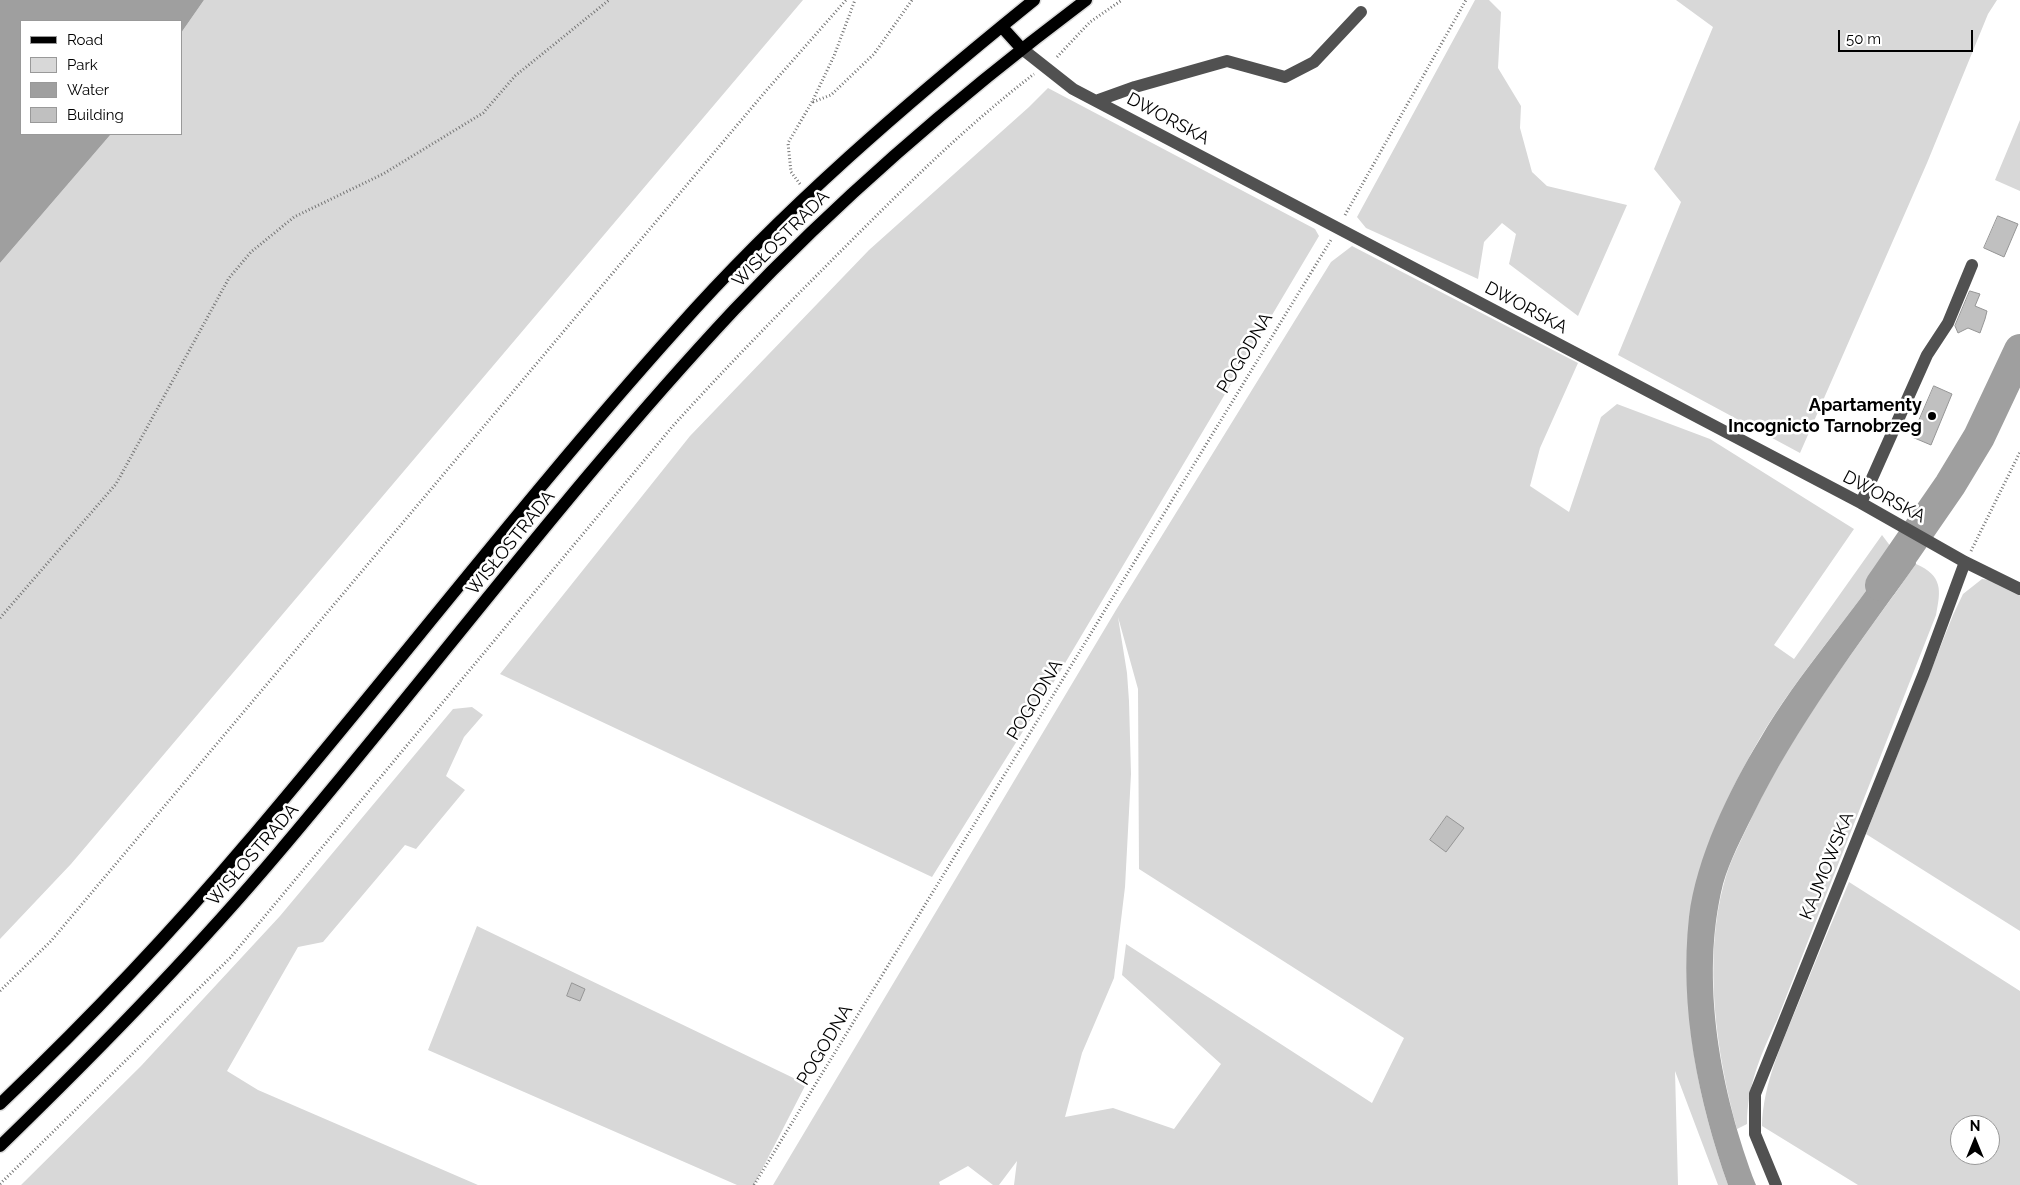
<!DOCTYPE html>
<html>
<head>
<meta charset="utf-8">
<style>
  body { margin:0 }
  #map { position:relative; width:2020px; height:1185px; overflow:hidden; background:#fff; font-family:Raleway,sans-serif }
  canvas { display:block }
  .legend { position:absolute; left:20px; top:20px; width:162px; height:115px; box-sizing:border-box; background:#fff; border:1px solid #999; margin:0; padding:6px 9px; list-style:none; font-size:15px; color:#000 }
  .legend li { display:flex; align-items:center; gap:10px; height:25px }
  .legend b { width:25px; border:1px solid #999 }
  .north { position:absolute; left:1950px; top:1115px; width:50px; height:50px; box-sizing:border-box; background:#fff; border:1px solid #999; border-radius:50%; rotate:0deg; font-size:14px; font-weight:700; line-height:20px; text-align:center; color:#000 }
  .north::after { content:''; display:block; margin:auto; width:18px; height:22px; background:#000; clip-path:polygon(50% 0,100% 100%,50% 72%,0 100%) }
  .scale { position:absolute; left:1838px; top:30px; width:135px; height:22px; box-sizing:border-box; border:2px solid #000; border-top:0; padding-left:6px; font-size:15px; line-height:18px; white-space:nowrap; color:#000; -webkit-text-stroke:4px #fff; paint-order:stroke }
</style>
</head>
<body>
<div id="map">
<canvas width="2020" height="1185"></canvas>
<ul class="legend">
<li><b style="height:6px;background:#000"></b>Road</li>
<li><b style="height:14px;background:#d8d8d8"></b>Park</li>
<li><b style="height:14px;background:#9f9f9f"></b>Water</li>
<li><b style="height:14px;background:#c0c0c0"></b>Building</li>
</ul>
<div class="north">N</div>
<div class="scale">50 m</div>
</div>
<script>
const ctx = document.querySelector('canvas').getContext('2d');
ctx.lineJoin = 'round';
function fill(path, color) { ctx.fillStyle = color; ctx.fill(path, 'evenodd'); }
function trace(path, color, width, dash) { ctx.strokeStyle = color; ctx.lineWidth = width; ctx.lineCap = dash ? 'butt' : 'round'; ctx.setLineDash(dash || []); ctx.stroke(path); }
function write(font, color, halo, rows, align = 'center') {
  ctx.font = font + ' Raleway,sans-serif'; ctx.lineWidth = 5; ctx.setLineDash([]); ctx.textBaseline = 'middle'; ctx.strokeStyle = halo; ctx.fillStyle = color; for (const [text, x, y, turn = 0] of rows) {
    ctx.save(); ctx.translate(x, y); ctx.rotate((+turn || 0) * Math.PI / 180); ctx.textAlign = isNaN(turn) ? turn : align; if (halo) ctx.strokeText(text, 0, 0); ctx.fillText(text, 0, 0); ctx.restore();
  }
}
const green = new Path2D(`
  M204 0H803L71 864 0 939V263L111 134H181V33Z
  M1475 0H1489L1501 12 1498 68 1521 106 1520 128 1532 172 1547 186 1627 205 1578 316 1509 264 1516 234 1502 223 1484 242 1478 279 1366 228 1357 217Z
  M1676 0H1997L1988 14 1927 163 1800 453 1618 355 1681 202 1654 169 1713 27Z
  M1048 88 1315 229 1319 236 1055 680 932 877 500 674 690 436 869 250 1029 107Z
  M2020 120V191L1995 180Z
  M1352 246 1578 363 1540 448 1530 486 1569 512 1601 417 1617 404 1710 439 1854 529 1774 645 1794 659 1882 535 1894 551C1852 615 1799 672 1760 738 1736 779 1714 824 1700 869 1696 882 1695 897 1693 910 1678 1004 1697 1097 1728 1185H1718L1675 1071 1678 1185H1014L1017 1161 999 1185H993L968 1166 939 1182 940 1185H773L1116 610 1331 262ZM1118 617 1138 689 1139 869 1404 1038 1372 1103 1126 944 1122 975 1221 1064 1174 1129 1113 1108 1065 1117 1082 1053 1114 978 1125 887 1131 774 1129 701 1127 673Z
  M1916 564C1943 576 1941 590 1936 615L1777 1020C1761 1054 1747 1086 1747 1124L1737 1129C1716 1053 1703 960 1724 883 1730 860 1742 839 1752 817 1795 726 1858 646 1916 564Z
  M1982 579 1991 580 2020 595V931L1866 834 1953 615 1963 594Z
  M472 707 483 715 464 737 446 776 465 790 416 849 405 845 323 942 298 947 227 1071 258 1090 478 1185H21L141 1066 280 916 453 709Z
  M1849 882 2020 991V1185H1858L1762 1126C1763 1083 1783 1041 1799 1002 1815 962 1832 922 1849 882ZM1960 1125H1990V1155H1960Z
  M477 926 806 1084 754 1185H737L428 1050Z`);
const water = new Path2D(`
  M0 0H204L181 33V21H21V134H111L0 263Z
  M1907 548 1913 551 1916 564C1858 645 1797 725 1753 815 1742 837 1730 860 1723 884 1699 980 1721 1094 1756 1185H1728C1698 1100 1679 1008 1689 917 1696 858 1729 790 1760 739 1799 672 1852 615 1894 551Z`);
const river = new Path2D(`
  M1881 585 1950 485 1979 437 2020 350`);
const building = new Path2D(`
  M1998 216 2018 224 2004 257 1984 248Z
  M1970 291 1980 294 1975 306 1987 311 1985 319 1980 333 1968 328 1958 333 1955 326Z
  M1934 386 1952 394 1931 445 1912 437Z
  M1447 816 1464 828 1446 852 1430 840Z
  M572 983 585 989 580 1001 567 996Z`);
const path = new Path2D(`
  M1057 57 1090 22 1122 0
  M813 102 831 95 874 54 912 0
  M800 184 791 172 788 143 812 102 834 56 855 0
  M1345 215 1466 0
  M1971 551 2020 452
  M0 618 116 484 229 278 251 252 294 217 383 174 483 113 515 76 609 0
  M0 991 51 941 765 92 846 0
  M0 1184 230 958 672 427C728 365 787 305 846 246 906 186 966 126 1034 74
  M754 1185 1331 240`);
const minor = new Path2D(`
  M1021 48 1073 89 1861 503 1965 562 2020 589
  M1096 101 1135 87 1227 61 1285 77 1314 62 1361 12
  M1861 503 1927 355 1948 323 1972 265
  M1776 1185 1755 1134V1094L1924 673 1965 562`);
const major = new Path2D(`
  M1002 27 1021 48
  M0 1104C86 1022 169 935 246 844 391 674 527 496 676 330 784 208 908 102 1034 0
  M0 1146C97 1052 192 955 279 852 432 672 573 482 734 310 842 196 961 94 1086 0`);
const markers = [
  [1932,416,5,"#000"]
];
const streetNames = [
  ["DWORSKA",1168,119,28],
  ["WISŁOSTRADA",781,239,-45],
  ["DWORSKA",1526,308,28],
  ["POGODNA",1245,353,-59],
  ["DWORSKA",1884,497,28],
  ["WISŁOSTRADA",511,543,-51],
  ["POGODNA",1035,700,-59],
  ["WISŁOSTRADA",253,855,-49],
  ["KAJMOWSKA",1827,866,-68],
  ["POGODNA",825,1045,-59]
];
const poiNames = [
  ["Apartamenty",1922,406],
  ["Incognicto Tarnobrzeg",1922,427]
];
fill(green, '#d8d8d8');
fill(water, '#9f9f9f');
trace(river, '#9f9f9f', 32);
fill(building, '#c0c0c0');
trace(building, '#959595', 1);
trace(major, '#dbdbdb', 15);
trace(path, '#737373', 3, [1, 2.5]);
trace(minor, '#515151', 12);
trace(major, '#000', 12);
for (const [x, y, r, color] of markers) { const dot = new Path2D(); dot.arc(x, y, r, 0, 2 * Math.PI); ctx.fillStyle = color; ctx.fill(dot); trace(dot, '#fff', 2); }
write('18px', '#000', '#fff', streetNames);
write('bold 18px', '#000', '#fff', poiNames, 'right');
</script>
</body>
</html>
